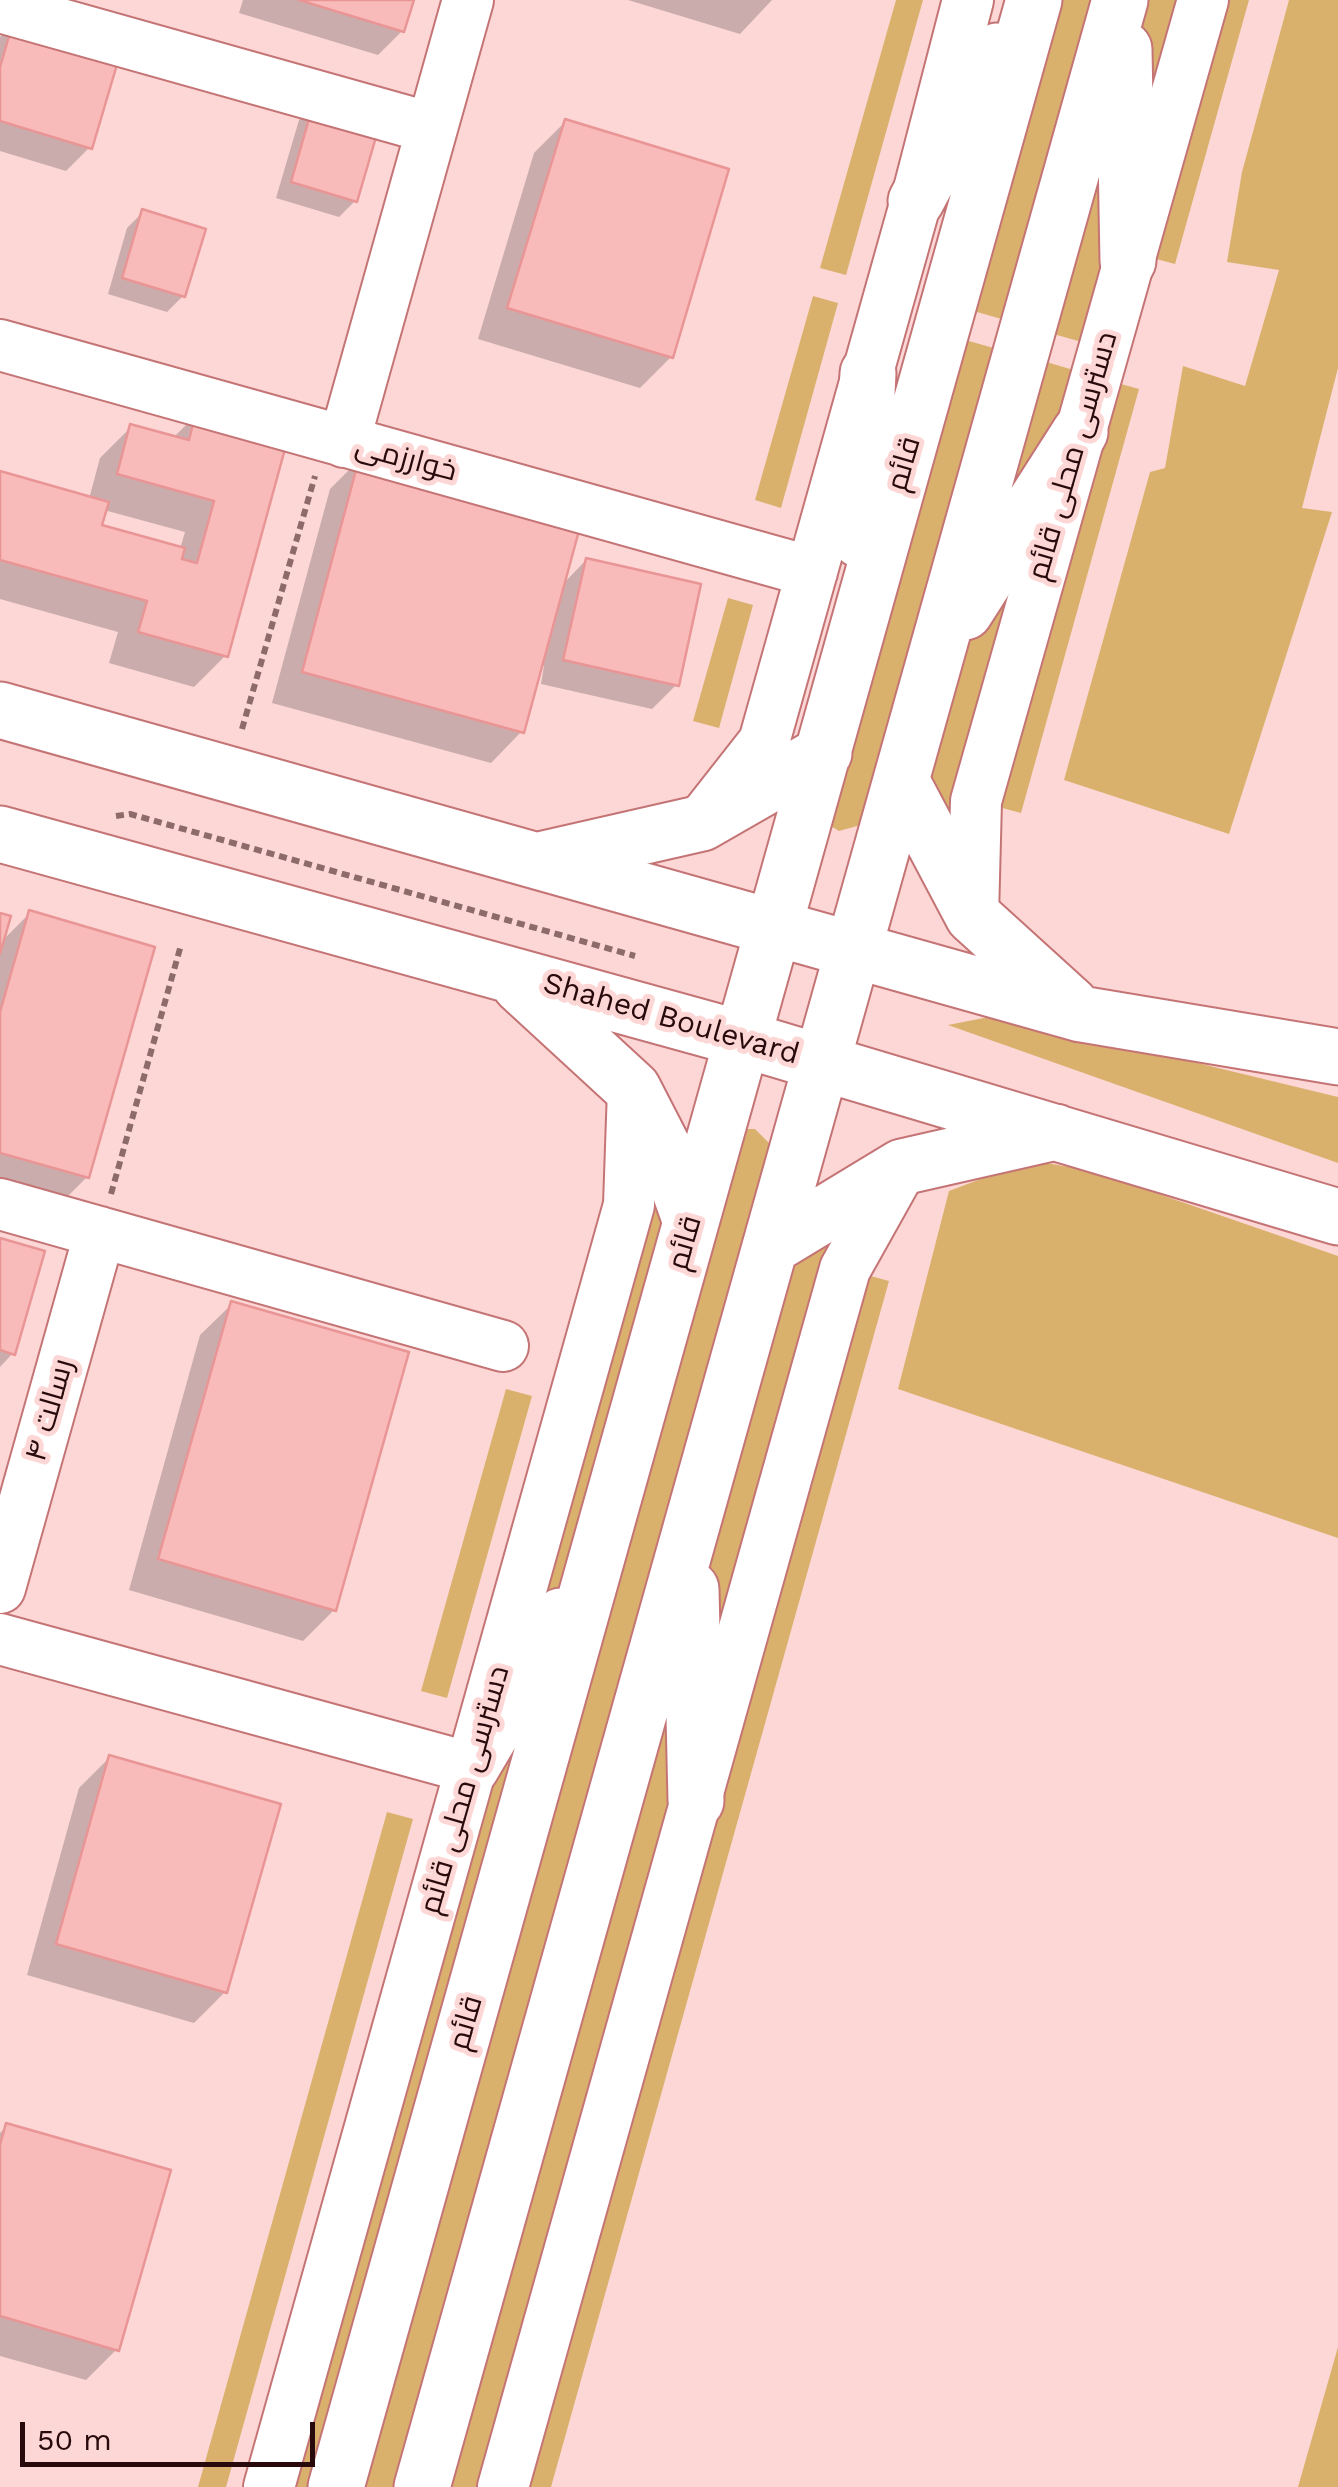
<!DOCTYPE html>
<html>
<head>
<meta charset="utf-8">
<style>
  body { margin:0 }
  #map { position:relative; width:1338px; height:2487px; overflow:hidden; background:#fcd7d6; font-family:"Work Sans",sans-serif }
  canvas { display:block }
  .scale { position:absolute; left:20px; top:2422px; width:295px; height:45px; box-sizing:border-box; border:5px solid #290a0c; border-top:0; padding-left:12px; font-size:30px; line-height:35px; white-space:nowrap; color:#290a0c; -webkit-text-stroke:8px #fcd7d6; paint-order:stroke }
</style>
</head>
<body>
<div id="map">
<canvas width="1338" height="2487"></canvas>
<div class="scale">50 m</div>
</div>
<script>
const ctx = document.querySelector('canvas').getContext('2d');
ctx.lineJoin = 'round';
function fill(path, color) { ctx.fillStyle = color; ctx.fill(path, 'evenodd'); }
function trace(path, color, width, dash) { ctx.strokeStyle = color; ctx.lineWidth = width; ctx.lineCap = dash ? 'butt' : 'round'; ctx.setLineDash(dash || []); ctx.stroke(path); }
function write(font, color, halo, rows, align = 'center') {
  ctx.font = font + ' "Work Sans",Cairo,sans-serif'; ctx.lineWidth = 10; ctx.setLineDash([]); ctx.textBaseline = 'middle'; ctx.strokeStyle = halo; ctx.fillStyle = color; for (const [text, x, y, turn = 0] of rows) {
    ctx.save(); ctx.translate(x, y); ctx.rotate((+turn || 0) * Math.PI / 180); ctx.textAlign = isNaN(turn) ? turn : align; if (halo) ctx.strokeText(text, 0, 0); ctx.fillText(text, 0, 0); ctx.restore();
  }
}
const green = new Path2D(`
  M896 0H923L846 275 820 268Z
  M1049 0H1095L1005 320 963 308Z
  M1144 0H1181L1151 108 1141 13Z
  M1221 0H1249L1175 264 1149 257Z
  M1289 0H1338V368L1302 508 1332 512 1229 834 1064 780 1150 472 1165 468 1183 366 1245 386 1279 270 1227 262 1242 172Z
  M1104 144 1110 253 1085 343 1050 333Z
  M813 296 838 303 781 508 755 500Z
  M955 337 997 349 861 825 839 831 829 825Z
  M1043 361 1077 371 1061 430 998 520Z
  M1114 382 1139 389 1021 813 995 806Z
  M1020 575 948 831 924 785 962 651Z
  M728 598 753 605 719 728 693 721Z
  M999 1015 1338 1097V1163L948 1025Z
  M744 1129H755L771 1145 397 2487H351Z
  M1031 1160 1095 1172 1338 1256V1538L898 1389 949 1191Z
  M649 1173 673 1219 576 1563 517 1641Z
  M837 1228 718 1648 709 1553 792 1255Z
  M863 1274 889 1281 551 2487H523Z
  M506 1389 532 1396 447 1698 421 1691Z
  M672 1684 678 1793 483 2487H446Z
  M539 1696 317 2487H280L481 1770Z
  M387 1812 413 1819 226 2487H198Z
  M1338 2347V2487H1298Z`);
const shadow = new Path2D(`
  M243 0H411L402 31 378 55 239 13Z
  M628 0H772L740 34Z
  M15 21 90 147 66 171 0 151V37Z
  M315 104 355 201 339 217 276 198 299 120Z
  M565 122 671 357 640 388 478 339 534 153Z
  M143 212 183 296 167 312 108 294 127 228Z
  M196 415 285 439 225 656 194 687 109 663 118 632 0 599V474L89 499 100 458 131 427 173 438ZM104 510 185 532 180 549 99 526Z
  M361 458 562 585 586 560 676 685 652 709 541 684 544 666 540 665 522 731 491 763 272 703 330 489Z
  M30 913 87 1177 56 1208 0 1192V916L1 942Z
  M0 1240 13 1353 0 1367Z
  M232 1304 334 1610 303 1641 129 1590 200 1335Z
  M110 1757 225 1992 194 2023 27 1975 79 1788Z
  M7 2126 117 2349 86 2380 0 2356V2133Z`);
const building = new Path2D(`
  M299 0H414L404 32Z
  M14 19 121 51 92 149 0 121V67Z
  M314 101 381 120 357 202 291 182Z
  M565 119 729 169 673 358 507 308Z
  M142 209 206 229 185 297 122 278Z
  M196 412 288 438 228 657 138 632 147 601 0 560V471L109 502 102 525 185 548 182 559 197 563 214 501 117 474 130 424 189 440Z
  M360 455 583 516 524 733 302 672Z
  M586 558 701 584 679 686 563 660Z
  M29 910 155 947 89 1178 0 1153V1012Z
  M0 913 11 916 0 954Z
  M0 1238 45 1251 15 1355 0 1350Z
  M231 1301 409 1352 336 1611 158 1559Z
  M109 1755 281 1804 227 1993 56 1944Z
  M6 2123 171 2170 119 2351 0 2316V2145Z`);
const path = new Path2D(`
  M242 729 315 476
  M116 816 130 814 635 956
  M111 1194 181 945`);
const minor = new Path2D(`
  M0 7 431 128
  M0 345 812 572
  M344 442 468 0
  M702 821 764 742 916 201 968 0
  M973 916 976 801 1203 0
  M0 1204 503 1346
  M0 1588 100 1232
  M0 1639 471 1768
  M269 2487 629 1205 633 1089
  M503 2487 845 1269 902 1167`);
const major = new Path2D(`
  M1124 49 1128 261
  M916 201 997 51
  M860 540 868 373
  M965 612 1080 432
  M0 710 1081 1014 1338 1057
  M901 780 973 916 1071 1005
  M0 834 739 1038 1338 1217
  M544 859 702 823 824 753
  M520 985 633 1089 667 1155 691 1222
  M770 1247 902 1167 1056 1132
  M691 1589 696 1801
  M471 1768 561 1616
  M336 2487 1034 0
  M422 2487 1120 0`);
const streetNames = [
  ["دسترسی محلی قائم",1073,456,-74],
  ["خوارزمی",406,459,15],
  ["قائم",904,464,-74],
  ["Shahed Boulevard",671,1019,16],
  ["قائم",685,1243,-74],
  ["رسالت ۴",50,1410,-74],
  ["دسترسی محلی قائم",465,1790,-74],
  ["قائم",466,2023,-74]
];
fill(green, '#dab16c');
fill(shadow, '#0003');
fill(building, '#f9baba');
trace(building, '#e99595', 2.5);
trace(minor, '#c57475', 54);
trace(major, '#c57475', 59);
trace(path, '#8d6b6b', 6, [8, 5]);
trace(minor, '#fff', 50);
trace(major, '#fff', 55);
write('30px', '#290a0c', '#fcd7d6', streetNames);
</script>
</body>
</html>
